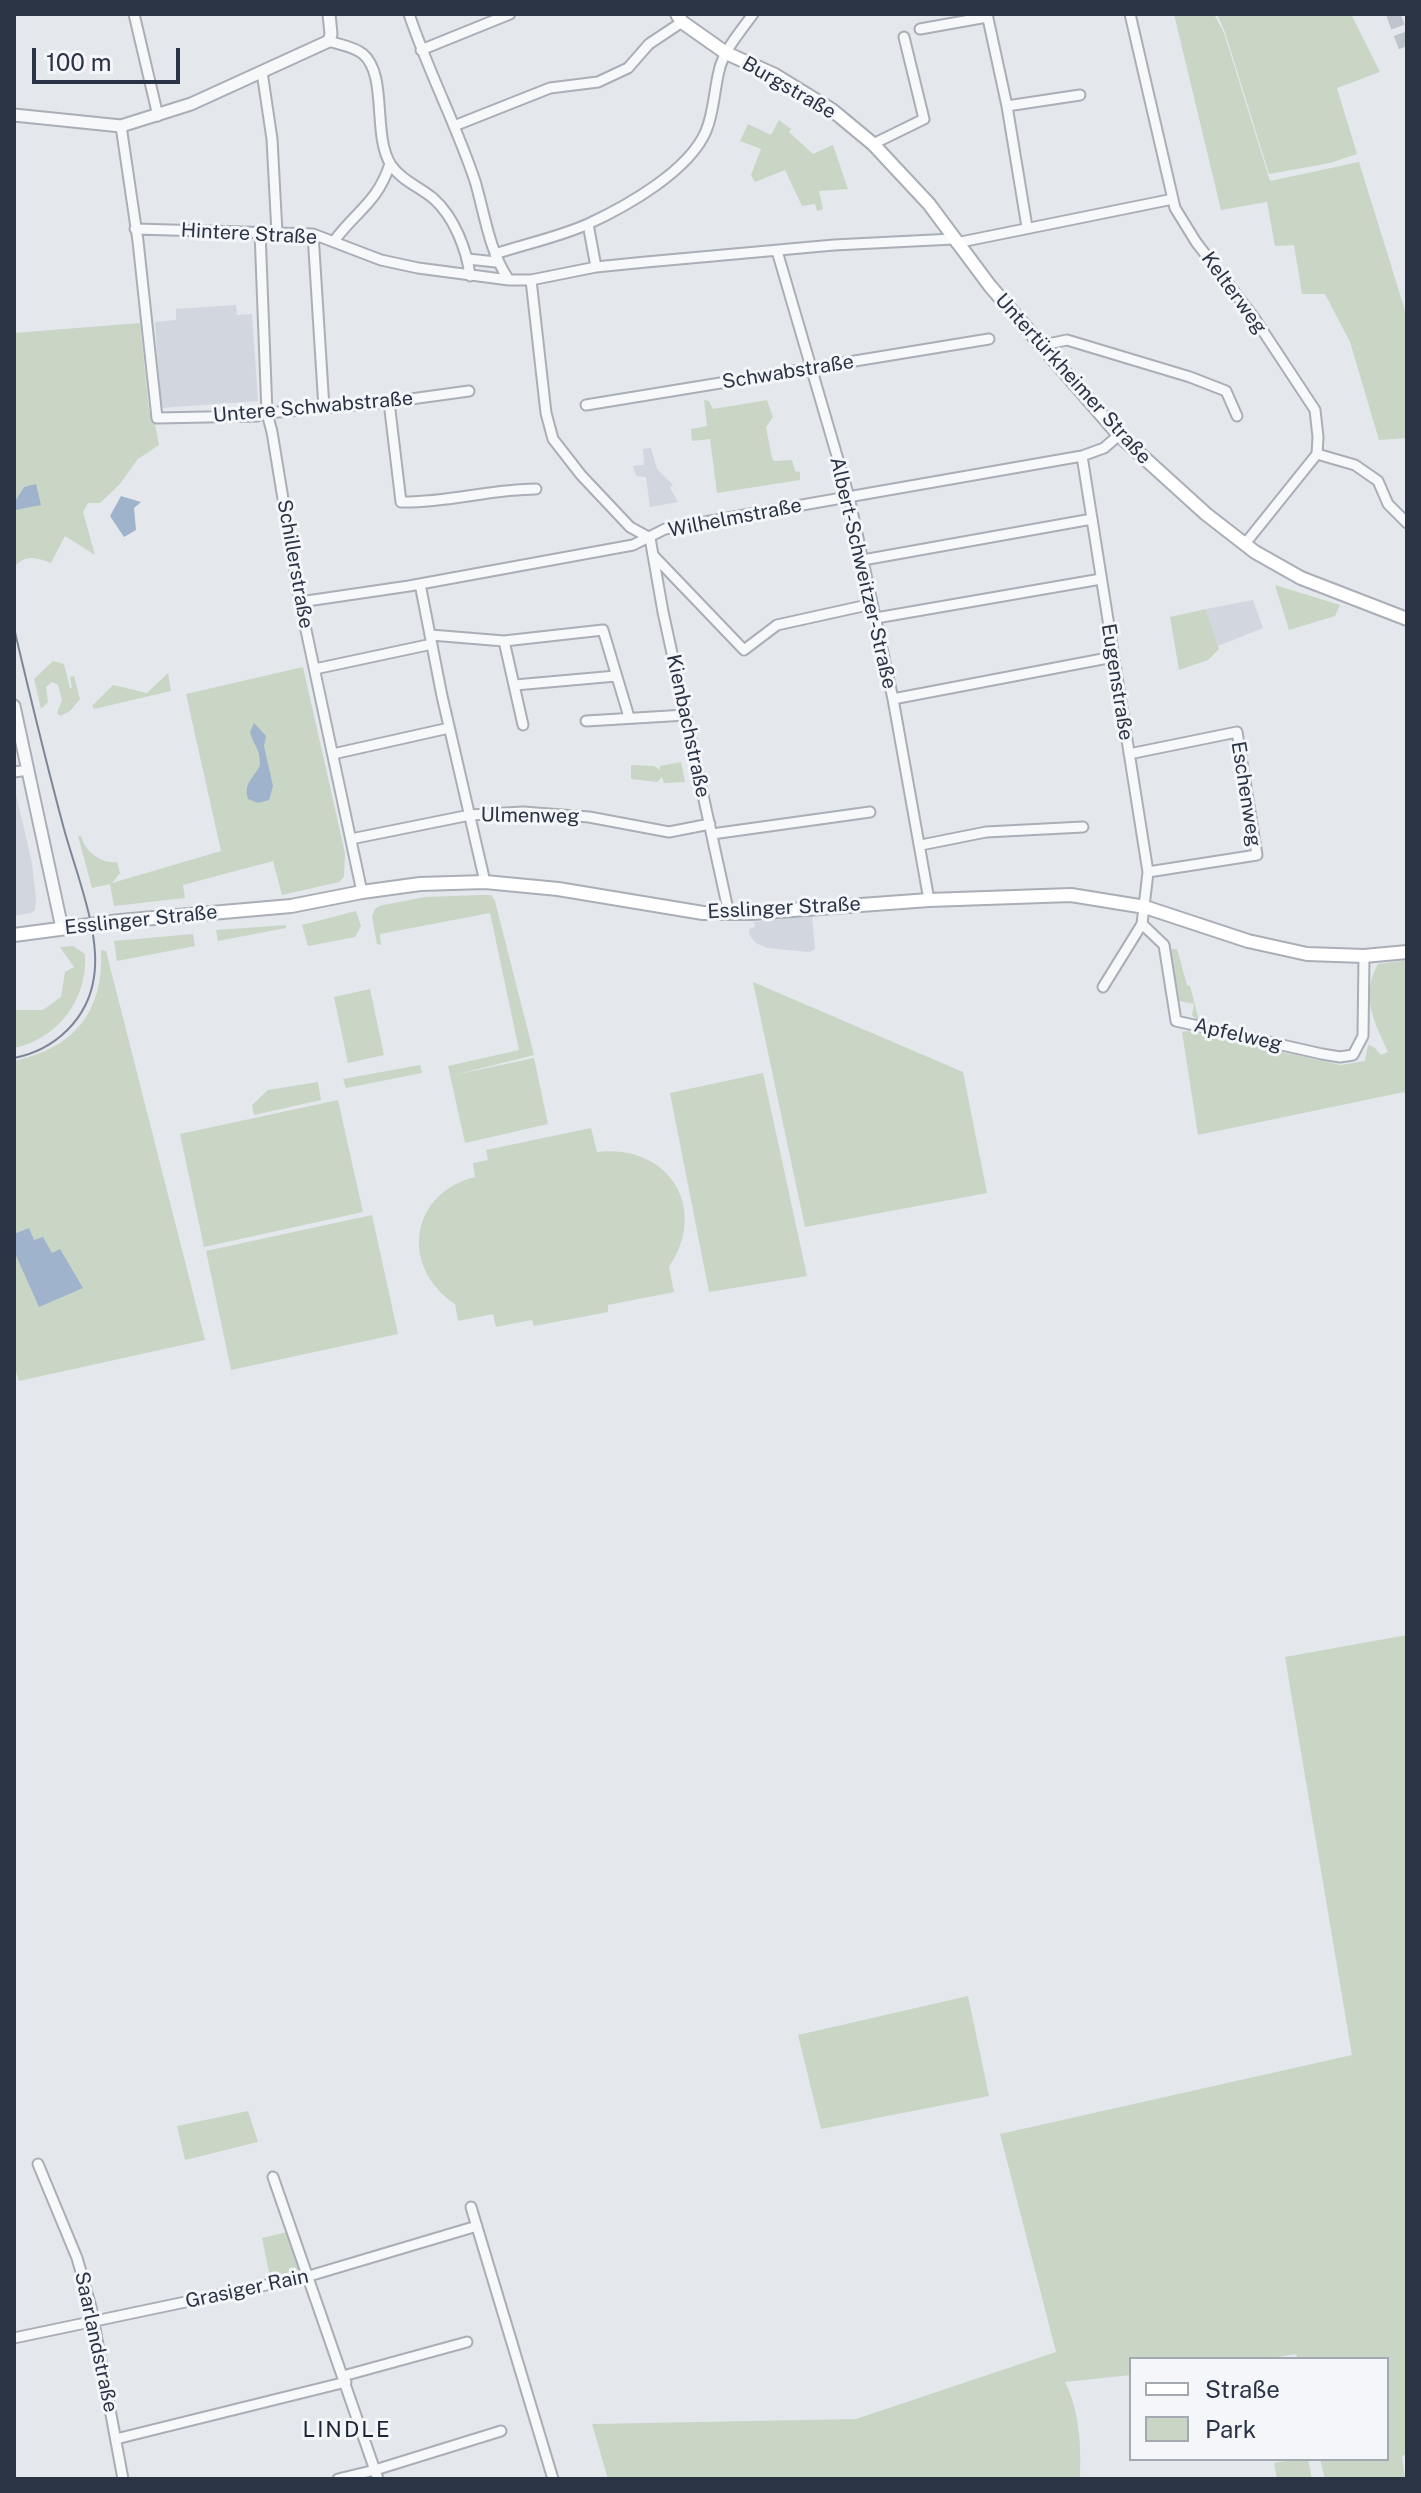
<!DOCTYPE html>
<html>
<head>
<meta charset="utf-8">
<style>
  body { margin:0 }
  #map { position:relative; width:1421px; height:2493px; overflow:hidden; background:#e4e7ec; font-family:"Public Sans",sans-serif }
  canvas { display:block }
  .frame { position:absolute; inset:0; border:16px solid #2b3445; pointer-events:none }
  .legend { position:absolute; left:1129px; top:2357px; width:260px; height:104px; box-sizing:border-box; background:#f4f6f9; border:2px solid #a4a8b1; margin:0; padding:10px 14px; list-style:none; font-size:24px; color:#2b3445 }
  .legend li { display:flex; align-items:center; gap:16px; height:40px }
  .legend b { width:40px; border:2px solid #a4a8b1 }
  .scale { position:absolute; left:32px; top:48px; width:148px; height:36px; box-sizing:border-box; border:4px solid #2b3445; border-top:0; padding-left:10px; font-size:24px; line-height:28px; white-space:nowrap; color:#2b3445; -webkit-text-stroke:6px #f4f6f9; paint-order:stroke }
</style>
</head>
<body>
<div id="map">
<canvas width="1421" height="2493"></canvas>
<div class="frame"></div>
<ul class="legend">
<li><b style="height:10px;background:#fff"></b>Straße</li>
<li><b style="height:22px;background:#c9d6c5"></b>Park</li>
</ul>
<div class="scale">100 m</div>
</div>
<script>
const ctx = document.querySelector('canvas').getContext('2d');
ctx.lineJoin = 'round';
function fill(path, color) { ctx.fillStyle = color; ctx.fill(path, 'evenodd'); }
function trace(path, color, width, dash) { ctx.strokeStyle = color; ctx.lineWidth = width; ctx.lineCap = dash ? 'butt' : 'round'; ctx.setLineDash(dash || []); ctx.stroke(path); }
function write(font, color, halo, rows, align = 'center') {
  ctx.font = font + ' "Public Sans",sans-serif'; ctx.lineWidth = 6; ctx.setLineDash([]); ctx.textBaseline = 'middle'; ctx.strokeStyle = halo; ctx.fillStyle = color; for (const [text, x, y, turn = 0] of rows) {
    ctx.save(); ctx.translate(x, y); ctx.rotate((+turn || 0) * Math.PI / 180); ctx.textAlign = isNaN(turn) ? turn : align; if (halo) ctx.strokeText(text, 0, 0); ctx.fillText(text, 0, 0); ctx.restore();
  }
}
const built = new Path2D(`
  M236 305 237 315 252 314 258 401 161 408 155 322 176 320V309Z
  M651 448 657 469 673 485 670 488 678 502 650 507 646 477 636 476 633 466 644 465 643 449Z
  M1253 600 1263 628 1218 646 1206 609Z
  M14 785 32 863 36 899 35 910 31 913 14 916Z
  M812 916 815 949 810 952 767 948 756 943 750 936 749 929 755 927 754 922Z`);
const green = new Path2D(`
  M1174 14H1214L1224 33 1270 181 1359 162 1407 317V438L1379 440 1350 342 1325 294H1302L1294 245 1275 246 1267 202 1221 210Z
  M1217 14H1351L1380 72 1337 88 1357 154 1330 163 1269 174 1225 32Z
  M779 120 791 129 789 132 813 154 833 145 848 189 819 191 823 209 817 211 815 204 802 206 785 170 755 182 751 175 761 149 740 141 748 124 771 135Z
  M140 323 149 411 154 419 159 445 138 459 119 485 100 503H88L83 512 95 555 65 536 51 563C36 557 24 554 14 568V333Z
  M704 400 709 401 713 409 767 400 773 417 766 427 772 458 774 461 792 460 795 471 800 472V480L717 493 710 439 692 441 691 429 707 426Z
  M1275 585 1340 605 1335 616 1289 630Z
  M1206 609 1219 649 1208 660 1179 670 1170 617Z
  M53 661 64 664 70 688H72L70 677 74 676 80 699 70 711 60 716 57 713 62 700 58 685 52 682 46 687 48 702 41 709 34 679Z
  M303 667 345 853 344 877 339 882 282 895 273 861 183 885 185 898 114 906 110 884 92 888 78 836H81C85 851 100 864 117 862L120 873 112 883 221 851 186 694Z
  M168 673 171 691 94 709 92 706 113 685 147 693Z
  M681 762 685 782 664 783 662 777 657 782 631 779V765L654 766 660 770V766Z
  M481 895H491L495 901 534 1055 454 1075 534 1058 548 1124 465 1143 448 1066 519 1050 490 913 380 934 381 945 377 944 372 917 375 909 379 906 425 897Z
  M356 911 361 926 355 937 308 946 302 925Z
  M286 925V928L218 941 216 930Z
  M193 934 195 946 117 961 114 941Z
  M73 946 85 954C88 999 58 1039 14 1048V1010H43L61 997 65 972 74 967 60 947Z
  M1167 949H1177L1187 985 1190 986 1200 1024 1192 1015 1194 1004 1174 1000Z
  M101 950 106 951 205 1340 19 1381 14 1365V1061C74 1048 104 1012 101 950Z
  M1407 960V1098L1404 1092 1198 1135 1182 1032 1188 1031 1341 1065 1365 1061 1368 1045 1374 1047 1381 1055 1388 1052C1374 1021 1360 996 1378 964Z
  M753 982 963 1072 987 1193 805 1227Z
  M370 989 384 1055 348 1063 334 997Z
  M420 1065 422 1073 346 1088 343 1079Z
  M763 1073 807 1276 709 1292 670 1093Z
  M318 1082 321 1100 254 1115 252 1105 268 1090Z
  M338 1100 363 1212 204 1247 180 1134Z
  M591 1128 597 1152C667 1143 710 1207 669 1267L674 1292 608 1305V1312L534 1326 532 1320 496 1327 493 1314 458 1321 455 1304C400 1267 409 1194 475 1177L473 1163 488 1160 486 1150Z
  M372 1215 398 1334 231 1370 206 1251Z
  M1407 1635V2454L1402 2456 1405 2479H1325L1320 2459H1387V2359H1298L1296 2354 1264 2359H1131V2375L1065 2382C1080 2413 1081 2444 1080 2479H608L592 2424 856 2419 1056 2352 1000 2134 1352 2055 1285 1657Z
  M968 1996 989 2096 821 2129 798 2035Z
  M248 2111 258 2142 185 2160 177 2126Z
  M288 2232 302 2269 270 2277 262 2238Z
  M1296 2459H1308L1312 2479H1277L1274 2463Z`);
const water = new Path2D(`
  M36 484 41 505 15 510 14 503 24 487Z
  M121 496 141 502 134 508 136 530 124 537 110 516Z
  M254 723 266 736 264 746 273 786 269 800 258 803 248 799C243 783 254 778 260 765 260 747 254 747 250 732Z
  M29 1228 34 1240 43 1237 52 1253 60 1249 83 1288 39 1307 14 1251V1234Z`);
const trunkTunnel = new Path2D(`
  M1393 14 1407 51`);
const minor = new Path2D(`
  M134 14 158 116
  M409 14C428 71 456 124 475 181 485 215 489 251 509 280
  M987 14 1007 106 1027 227
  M1130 14 1175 208 1196 242 1255 319 1315 410 1318 437 1317 454 1244 545
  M920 29 987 17
  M329 41C340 45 353 46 363 54 388 75 372 136 391 165 402 181 420 187 434 199 454 217 467 250 470 276
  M421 50 510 14
  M262 72 272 139 277 233
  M1007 106 1080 95
  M121 126 138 241 157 418 257 416 267 413 389 402 469 391
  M454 126 550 88 598 82 628 68 649 44 682 22
  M873 144 924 119 904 37
  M588 224 596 267
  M135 229 313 234 381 260 418 268 509 280H531L596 267 646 262 834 245 953 239
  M260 232 267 413 272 432 300 602 362 892
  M313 234 324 408
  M334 241C357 210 377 203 390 164
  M956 243 1173 199
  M777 251 849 497 893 699 929 900
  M495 254C525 244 559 237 588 224 627 206 689 171 706 131 714 112 714 91 719 71 723 51 741 31 753 14
  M468 259 496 262
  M531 280 546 413 553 439 581 475 630 527 650 538 663 612 729 914
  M1043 345 1067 340 1190 377 1226 391 1237 416
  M389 402 401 502C447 503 491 489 536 489
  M586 405 989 339
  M1317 454 1355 465 1378 481 1388 504 1407 523
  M1082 456 1148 872 1142 924 1164 945 1176 1021 1322 1054 1340 1057 1353 1055 1363 1036 1364 956
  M653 555 744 650 777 625 872 604
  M863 560 1092 519
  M420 584 442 696 485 882
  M300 602 409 586 633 545 665 529 1082 456 1104 448 1119 435
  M876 618 1101 579
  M431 635 504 641 603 630 629 717
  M504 641 523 725
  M315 669 432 644
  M515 685 616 676
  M893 699 1113 657
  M586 721 686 715
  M333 754 449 728
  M1129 754 1237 732 1257 855 1148 872
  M14 772 28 770
  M712 834 870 812
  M351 839 470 815 523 812 589 817 669 832 710 824
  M921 845 986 832 1083 827
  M1103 987 1142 924
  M38 2164 77 2258 91 2307 123 2479
  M273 2177 378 2479
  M471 2207 553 2479
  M14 2338 309 2276 477 2226
  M343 2376 467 2342
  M116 2439 346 2382
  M338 2479 375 2470 501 2431`);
const tertiary = new Path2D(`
  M14 115 121 126 191 104 329 41 331 34 329 14
  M14 706 62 928`);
const secondary = new Path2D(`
  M677 14 682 22 726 53 775 75 832 110 873 144 929 204 990 286 1119 435 1206 514 1255 552 1301 578 1407 619
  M14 935 120 921 291 906 362 892 420 884 485 882 558 889 703 913H752L929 900 1071 895 1145 907 1248 941 1307 954 1364 956 1407 952`);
const tram = new Path2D(`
  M14 628C30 696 46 762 64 829 76 873 101 933 94 977 88 1019 55 1050 14 1058`);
const streetNames = [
  ["Burgstraße",789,88,30],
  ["Hintere Straße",249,234,3],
  ["Kelterweg",1234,293,54],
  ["Schwabstraße",788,372,-9],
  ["Untertürkheimer Straße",1073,379,48],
  ["Untere Schwabstraße",313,407,-5],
  ["Wilhelmstraße",735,518,-11],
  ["Schillerstraße",295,564,80],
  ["Albert-Schweitzer-Straße",863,573,77],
  ["Eugenstraße",1117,682,81],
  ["Kienbachstraße",688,726,78],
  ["Eschenweg",1246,794,81],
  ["Ulmenweg",530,816,1],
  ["Esslinger Straße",784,908,-3],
  ["Esslinger Straße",141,920,-6],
  ["Apfelweg",1238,1035,13],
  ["Grasiger Rain",247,2289,-12],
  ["Saarlandstraße",96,2342,78]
];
const neighbourhoodNames = [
  ["LINDLE",347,2430]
];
fill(built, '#d2d6de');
fill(green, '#c9d6c5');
fill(water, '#9fb4cc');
trace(trunkTunnel, '#bfc3cb', 14, [14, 7]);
trace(minor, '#a9aeb7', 13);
trace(tertiary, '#a9aeb7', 15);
trace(secondary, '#a9aeb7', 16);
trace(minor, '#f7f8fa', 9);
trace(tertiary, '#f7f8fa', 11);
trace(secondary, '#fff', 12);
trace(tram, '#7d8696', 2);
write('20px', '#2b3445', '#f4f6f9', streetNames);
ctx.letterSpacing = '2px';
write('22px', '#1d2536', '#f4f6f9', neighbourhoodNames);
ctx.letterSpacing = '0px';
</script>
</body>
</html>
